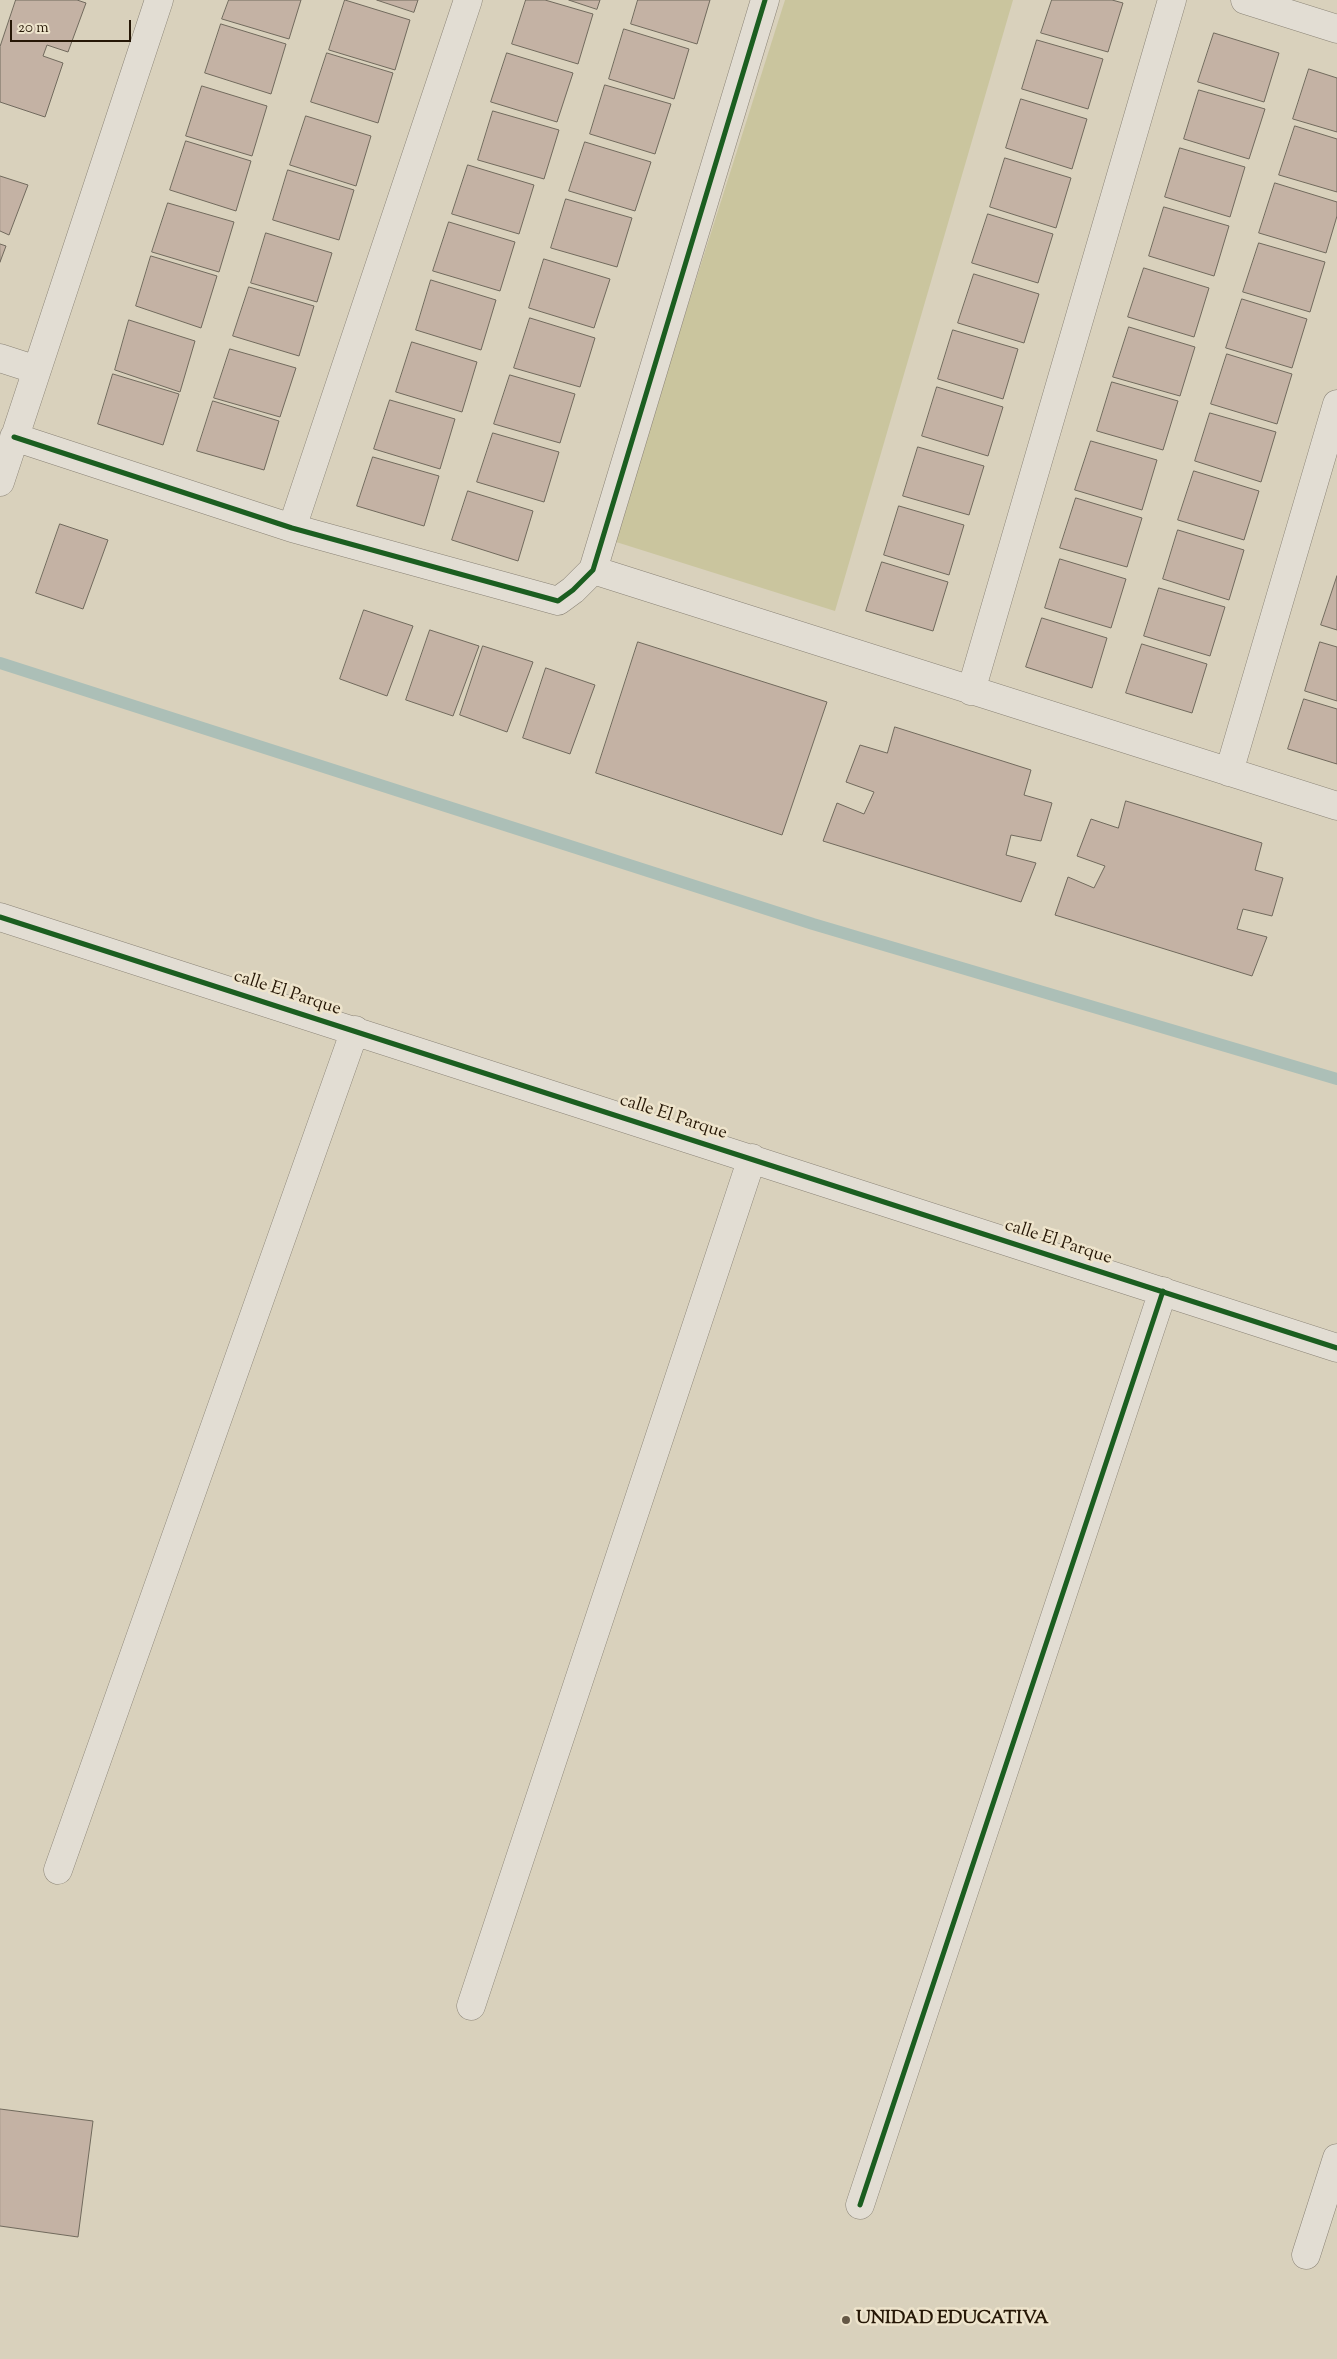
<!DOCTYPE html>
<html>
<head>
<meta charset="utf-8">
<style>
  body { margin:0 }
  #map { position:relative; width:1337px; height:2359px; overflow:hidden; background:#d9d1bc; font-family:"Sorts Mill Goudy",serif }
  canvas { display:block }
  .scale { position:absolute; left:10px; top:20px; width:121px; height:22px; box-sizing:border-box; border:2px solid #261706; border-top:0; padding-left:6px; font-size:15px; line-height:18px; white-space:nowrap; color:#261706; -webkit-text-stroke:4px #eee4cc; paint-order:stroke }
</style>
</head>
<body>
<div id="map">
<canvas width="1337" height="2359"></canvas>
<div class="scale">20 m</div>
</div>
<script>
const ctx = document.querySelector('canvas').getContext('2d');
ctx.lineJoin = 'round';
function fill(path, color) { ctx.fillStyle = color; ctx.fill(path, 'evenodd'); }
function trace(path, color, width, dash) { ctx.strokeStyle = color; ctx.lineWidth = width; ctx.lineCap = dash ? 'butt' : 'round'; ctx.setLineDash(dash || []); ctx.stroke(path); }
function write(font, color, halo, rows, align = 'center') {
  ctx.font = font + ' "Sorts Mill Goudy",serif'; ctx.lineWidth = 5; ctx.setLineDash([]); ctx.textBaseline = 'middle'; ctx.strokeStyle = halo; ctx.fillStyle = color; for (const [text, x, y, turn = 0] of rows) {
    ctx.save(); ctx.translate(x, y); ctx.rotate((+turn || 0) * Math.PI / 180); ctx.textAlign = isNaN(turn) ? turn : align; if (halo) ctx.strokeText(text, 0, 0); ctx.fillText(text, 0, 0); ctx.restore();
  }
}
const green = new Path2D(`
  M785 0H1013L835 611 613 541Z`);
const stream = new Path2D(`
  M0 663 813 924 1337 1079`);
const building = new Path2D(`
  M16 0H77L86 3 68 52 47 45 43 56 63 63 45 117 0 102V47Z
  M229 0H301L289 39 222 19Z
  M345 0 410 20 395 70 329 50Z
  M377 0H418L414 12Z
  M526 0H545L593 14 578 64 512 44Z
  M569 0H600L597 9Z
  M638 0H710L697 44 631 24Z
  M1052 0H1112L1123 3 1108 52 1041 33Z
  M221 24 286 44 271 94 205 73Z
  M624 29 689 49 674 99 609 79Z
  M1214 33 1279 53 1264 102 1198 82Z
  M1037 40 1103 59 1088 109 1022 89Z
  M327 53 393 73 378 123 311 102Z
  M507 53 573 73 557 122 491 102Z
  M1309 69 1337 78V132L1293 119Z
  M605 85 671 104 655 154 590 134Z
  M202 86 267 106 252 156 186 136Z
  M1199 90 1265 109 1249 159 1184 139Z
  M1021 99 1087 119 1072 169 1006 148Z
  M493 111 559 130 544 179 478 160Z
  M306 116 371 136 356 186 290 165Z
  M1295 126 1337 139V192L1279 175Z
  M186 141 251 161 236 211 170 190Z
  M585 142 651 162 635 211 569 191Z
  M1180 148 1245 167 1230 217 1165 197Z
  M1005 158 1071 178 1056 228 990 207Z
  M468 165 534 185 519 234 452 214Z
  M288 170 354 190 339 240 273 220Z
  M0 176 28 185 9 235 0 231Z
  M1275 183 1337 202V216L1326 253 1259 233Z
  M566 199 632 218 617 267 551 248Z
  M168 203 234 222 219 272 152 252Z
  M1164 207 1229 226 1214 276 1149 256Z
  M988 214 1053 234 1038 283 972 263Z
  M449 222 515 242 500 291 433 271Z
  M266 233 332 253 317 302 251 283Z
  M1259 243 1325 262 1310 312 1243 292Z
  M0 244 6 246 0 262Z
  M151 256 217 276 201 328 136 306Z
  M544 259 610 279 594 328 529 308Z
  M1144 268 1209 288 1194 337 1128 317Z
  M974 274 1039 294 1024 343 958 323Z
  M431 280 496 300 481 350 416 330Z
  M249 287 314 306 299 356 233 336Z
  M1242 299 1307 319 1292 368 1226 348Z
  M530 318 595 338 580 387 514 368Z
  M129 320 195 341 180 392 115 370Z
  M1129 327 1195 347 1180 396 1113 377Z
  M953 330 1018 349 1003 399 938 379Z
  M412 342 477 362 462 412 396 392Z
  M230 349 296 368 280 417 214 398Z
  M1227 354 1292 374 1277 424 1211 404Z
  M113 374 179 394 163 445 98 424Z
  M510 375 575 394 560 443 494 424Z
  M1112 382 1178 401 1163 450 1097 431Z
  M937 387 1003 407 988 456 922 436Z
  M390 400 455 419 440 469 374 449Z
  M213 401 279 421 264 470 197 451Z
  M1210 413 1276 432 1261 482 1195 461Z
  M493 433 559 452 544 502 477 482Z
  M1091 441 1157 460 1142 510 1075 490Z
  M918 447 984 466 969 515 903 496Z
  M373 457 439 476 424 526 357 506Z
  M1194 471 1259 491 1244 540 1178 520Z
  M468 491 533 511 518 561 452 540Z
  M1076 498 1142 518 1127 567 1060 548Z
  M899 506 964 525 949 575 884 555Z
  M60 524 108 540 83 609 36 593Z
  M1178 530 1244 550 1229 600 1163 579Z
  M1060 559 1126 579 1111 628 1045 608Z
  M882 562 948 582 933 631 866 611Z
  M1337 576V630L1321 625Z
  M1159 588 1225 607 1210 656 1144 636Z
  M364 610 413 626 387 696 340 679Z
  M1042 618 1107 638 1092 688 1026 667Z
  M430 630 479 646 453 716 406 700Z
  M638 642 827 702 782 835 596 773Z
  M1320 642 1337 647V701L1305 691Z
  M1142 644 1207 664 1192 713 1126 693Z
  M483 646 533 662 507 732 460 715Z
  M546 668 595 685 570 754 523 738Z
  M1304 699 1337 709V764L1288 749Z
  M895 727 1031 770 1024 795 1052 803 1041 841 1011 835 1006 855 1036 863 1021 902 823 841 837 803 864 814 874 792 846 782 860 745 887 753Z
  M1126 801 1262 843 1255 870 1283 878 1272 916 1243 909 1237 929 1267 937 1252 976 1055 915 1068 877 1094 888 1105 866 1077 856 1091 819 1118 828Z
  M0 2109 93 2121 78 2237 0 2226Z`);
const street = new Path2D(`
  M1245 0 1337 29
  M0 358 37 370
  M14 437 292 528 558 601 573 590 593 570 765 0
  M0 482 159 0
  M292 528 468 0
  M593 570 1337 806
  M971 691 1172 0
  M1229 772 1337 404
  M0 917 1337 1348
  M58 1870 355 1030
  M471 2006 752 1158
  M860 2205 1163 1291
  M1306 2255 1337 2158`);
const cycleway = new Path2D(`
  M14 437 292 528 558 601 573 590 593 570 765 0
  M0 917 1337 1348
  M860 2205 1163 1291`);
const markers = [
  [846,2320,5,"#655846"]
];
const streetNames = [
  ["calle El Parque",287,994,18],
  ["calle El Parque",673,1118,18],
  ["calle El Parque",1058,1243,18]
];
const poiNames = [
  ["UNIDAD EDUCATIVA",856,2320]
];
fill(green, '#cac59e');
trace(stream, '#acbfb7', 12);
fill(building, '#c4b2a4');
trace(building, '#716a5d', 1);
trace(street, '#8a8376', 29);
trace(street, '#e2ddd3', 28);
trace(cycleway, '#1b5e20', 5);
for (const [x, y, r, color] of markers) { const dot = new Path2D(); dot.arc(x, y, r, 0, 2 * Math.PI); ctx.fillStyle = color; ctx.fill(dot); trace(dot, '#eee4cc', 2); }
write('18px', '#261706', '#eee4cc', streetNames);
write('bold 18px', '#261706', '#eee4cc', poiNames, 'left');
</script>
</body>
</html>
